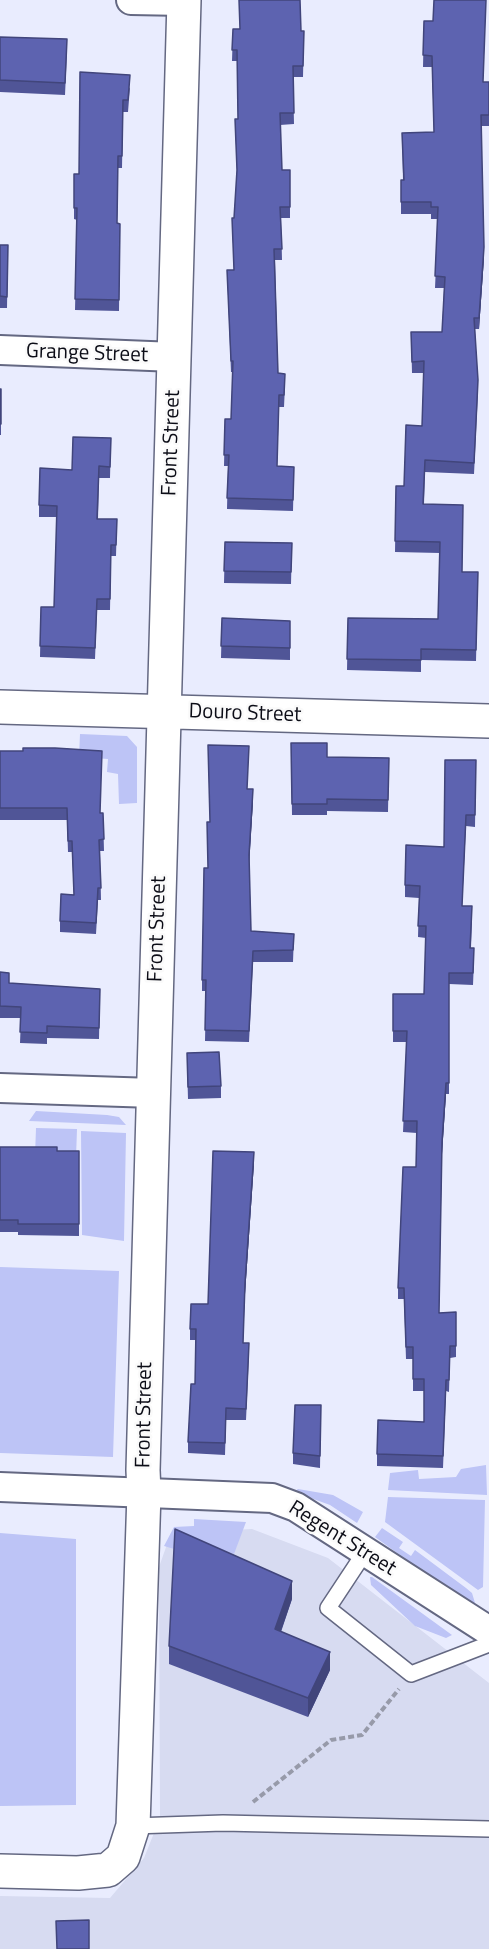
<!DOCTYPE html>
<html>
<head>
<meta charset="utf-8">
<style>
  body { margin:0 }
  canvas { display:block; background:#e9ecfe }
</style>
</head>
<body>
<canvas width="489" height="1949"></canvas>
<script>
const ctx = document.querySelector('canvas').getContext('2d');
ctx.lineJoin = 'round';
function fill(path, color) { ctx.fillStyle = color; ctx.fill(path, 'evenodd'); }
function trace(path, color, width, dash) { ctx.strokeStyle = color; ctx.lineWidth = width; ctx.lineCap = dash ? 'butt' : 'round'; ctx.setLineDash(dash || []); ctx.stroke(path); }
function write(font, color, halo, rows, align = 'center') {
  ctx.font = font + ' "Titillium Web",sans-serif'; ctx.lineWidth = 5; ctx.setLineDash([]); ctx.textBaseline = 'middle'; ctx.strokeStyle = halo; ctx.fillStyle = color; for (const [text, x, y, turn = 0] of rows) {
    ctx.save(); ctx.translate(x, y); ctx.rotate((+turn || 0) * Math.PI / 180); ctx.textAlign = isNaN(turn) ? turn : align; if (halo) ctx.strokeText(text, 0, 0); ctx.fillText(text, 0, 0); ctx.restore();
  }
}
const built = new Path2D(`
  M252 1529 328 1558 489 1683V1949H0V1896L110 1898 144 1858 160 1818 159 1567 171 1533Z`);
const green = new Path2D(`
  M80 734 127 736 137 747V803L119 804 118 774 107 772 108 759 79 757Z
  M36 1111 107 1115 119 1117 126 1125 29 1121Z
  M36 1128 77 1129 76 1158 35 1156Z
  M81 1131 126 1133 124 1241 82 1235Z
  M0 1267 119 1271 113 1457 0 1453Z
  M486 1465 487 1495 388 1490 390 1473 418 1470 419 1479 456 1477 461 1469Z
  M298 1489 333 1495 363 1512 357 1523 330 1505 294 1492Z
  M388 1497 485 1500 483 1587 478 1590 385 1522Z
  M194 1519 246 1522 234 1554 211 1547 205 1558 164 1546 174 1527 194 1526Z
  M382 1528 403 1542 399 1548 411 1556 415 1550 466 1588 472 1593 475 1603 462 1600 375 1537Z
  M0 1533 76 1539V1805L0 1806Z
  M370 1577H372L452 1635 446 1638 415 1626 371 1585Z`);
const path = new Path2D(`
  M253 1802 331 1740 362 1735 399 1689`);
const lane = new Path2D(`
  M365 1552 328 1608 411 1674 489 1644
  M133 1826 223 1823 489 1829`);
const street = new Path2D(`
  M131 0 184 1
  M0 350 175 357
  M0 1088 154 1093
  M0 1487 272 1498 296 1507 489 1631`);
const secondary = new Path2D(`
  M0 707 489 721
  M0 1871 78 1873 108 1870 123 1857 133 1826 144 1493 143 1470 184 0`);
const wall = new Path2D(`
  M424 21 483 82H489V126H481L484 258 479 329H475L478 392 474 474 425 472 424 504 462 572H478L476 661 421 660V672L347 670 348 618 438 619 440 553 395 552 396 486H404L422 426 424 373H412L411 332H442L444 288H435L438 219H431V214H401V180H403L402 133 434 132 432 67H423Z
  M233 29 304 31 303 77H293L294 124 280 125 282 170H290V218H281L282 260H275L278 373 285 385 284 407H279L277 466 294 467 293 511 227 509 228 466H224L225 419H231L233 372H231L227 270H234L232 218H234L237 175 235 119H238L237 61H232Z
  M0 37 67 51 65 95 0 92Z
  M130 87 128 112H123L122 168H118L117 223 120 224 119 311 75 310 77 220 74 219V174H79Z
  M0 245H8L7 308H0Z
  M0 389H1V435H0Z
  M111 438 110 478H99L98 519H117L116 556H111L110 610H97L95 659 40 657 41 607H54L57 517H39V505Z
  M225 542 292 543 291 584 224 583Z
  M222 618 290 621V660L221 658Z
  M291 743 327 757 389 758 388 812 327 811V815H292Z
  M0 751 101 813H103L104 851H100L101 900H98L96 934 60 932V921L74 895 72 852H68L67 820H0Z
  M476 760 475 827 466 826 462 906 472 918 471 948 474 960 473 985 449 984V1094H446L442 1154 439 1313 456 1312V1357L450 1358 449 1392 446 1391 443 1468 377 1466V1454L424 1422V1391H413V1359H406L404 1299H398V1288L416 1167 417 1133 403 1132 407 1042H393V994H424L426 938 418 937 419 898 405 897V885L444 847Z
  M248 789 253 801 249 863 251 931 294 934 293 962H253L249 1042 205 1041 206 991H202V980L208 868Z
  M0 972 9 983 100 989 99 1039 47 1038V1044L20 1043 21 1018H0Z
  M187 1064 221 1086V1098L188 1099Z
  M0 1147 57 1151H79V1236L18 1235V1232H0Z
  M254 1163 245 1294 243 1343 249 1354 246 1420H226L225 1455 188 1453V1442L195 1384 196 1340H190V1329L208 1304Z
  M321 1405 320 1468 293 1464V1453Z
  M292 1599 281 1632 330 1670 308 1717 169 1664V1646Z`);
const shadedWall = new Path2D(`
  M484 247V258L479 329V318Z
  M253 789V801L249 867V855Z
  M446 1083V1094L442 1154V1142Z
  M254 1152V1163L245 1294V1283Z
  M292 1581V1599L275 1648V1629Z
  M330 1652V1670L308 1717V1698Z`);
const building = new Path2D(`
  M239 0H300L301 31H304L303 66H293L294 113H280L282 170H290V207H280L282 249H274L278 373 285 374 284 395H279L277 466 294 467 293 500 227 498 229 455H224L225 419H231L233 361H231L227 270H234L232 218H234L237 170 235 119H238L237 50H232L233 29H240Z
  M434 0H486L483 82H489V115H481L484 247 479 318H474L478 380 474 463 425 460 423 504 463 505 462 572H478L476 650 421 649V660L347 659 348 618 438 619 440 542 395 541 396 486H404L406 425 422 426 424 361 412 362 411 332H442L445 277 435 276 438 207H431V202H401V180H404L402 133 434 132 432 56 423 55 424 21H433Z
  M0 37 67 39 65 83 0 80Z
  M80 72 130 75 128 100H123L122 156H118L117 223 120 224 119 300 75 299 77 208H74V174H79Z
  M0 245H8L7 297 0 296Z
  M0 389H1V424H0Z
  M73 437 111 438 110 467 99 466 97 519H117L116 545H111L110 599H97L95 648 40 646 41 607H54L57 506 39 505 40 468 72 470Z
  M225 542 292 543 291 572 224 571Z
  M222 618 290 621V648L221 646Z
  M291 743H327V757L389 758 388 800 327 799V804H292Z
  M208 745 249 746 247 789H253L249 855 251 931 294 934 293 950 253 951 249 1031 205 1030 206 980H202L204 868H208L207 822H210Z
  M23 748H55L102 751 100 813H103L104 839 99 840 101 888H98L96 923 60 921 61 894 74 895 72 841H68L67 808H0V751H23Z
  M445 760H476L475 815H466L462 906H472L470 948H474L473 973H449V1083H446L442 1142 439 1313 456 1312V1346H450L449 1380H446L443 1456 377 1454 378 1420 424 1422V1379H413V1347H406L404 1288H398L403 1167H416L417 1121H403L407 1031H393V994H424L426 926H418L420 886 405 885 406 845 444 847Z
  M0 972 9 973V983L100 989 99 1028 47 1026V1033L20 1032 21 1007 0 1006Z
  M219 1052 221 1086 188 1087 187 1053Z
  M0 1147H57V1151H79V1224H18V1220H0Z
  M213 1151 254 1152 245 1283 243 1343H249L246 1409 226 1408 225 1443 188 1442 191 1384H195L196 1329H190L191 1304H208Z
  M295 1405H321L320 1456 293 1453Z
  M175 1529 292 1581 275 1629 330 1652 308 1698 169 1646Z
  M89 1920V1949H57L56 1921Z`);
const streetNames = [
  ["Grange Street",87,354,2],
  ["Front Street",172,443,-88],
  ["Douro Street",245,714,2],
  ["Front Street",158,929,-88],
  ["Front Street",145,1415,-89],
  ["Regent Street",342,1539,32]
];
fill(built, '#d7dbf1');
fill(green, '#bdc4f6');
trace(lane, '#646882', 18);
trace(street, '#646882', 32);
trace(secondary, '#646882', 36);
trace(path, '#979aa9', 4, [6, 3]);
trace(lane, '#fff', 15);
trace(street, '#fff', 28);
trace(secondary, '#fff', 33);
fill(wall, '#505597');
fill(shadedWall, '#41457b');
fill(building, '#5d63b0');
trace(building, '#41457b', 1.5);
write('21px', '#0b0c16', '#fafafa', streetNames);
</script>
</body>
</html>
